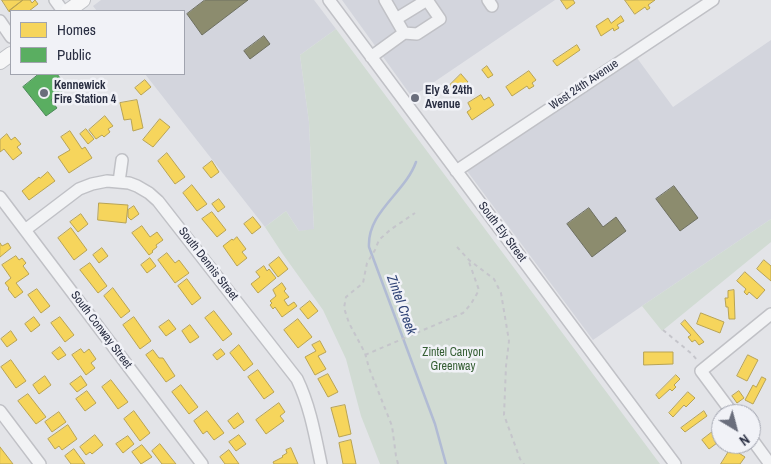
<!DOCTYPE html>
<html>
<head>
<meta charset="utf-8">
<style>
  body { margin:0 }
  #map { position:relative; width:771px; height:464px; overflow:hidden; background:#e3e4e8; font-family:"Archivo Narrow",sans-serif }
  canvas { display:block }
  .legend { position:absolute; left:10px; top:10px; width:175px; height:65px; box-sizing:border-box; background:#f1f2f7; border:1px solid #a1a4af; margin:0; padding:6px 9px; list-style:none; font-size:15px; color:#292e42 }
  .legend li { display:flex; align-items:center; gap:10px; height:25px }
  .legend b { width:25px; border:1px solid #a1a4af }
  .north { position:absolute; left:711px; top:404px; width:50px; height:50px; box-sizing:border-box; background:#f1f2f7; border:1px solid #a1a4af; border-radius:50%; rotate:143deg; font-size:14px; font-weight:700; line-height:20px; text-align:center; color:#292e42 }
  .north::after { content:''; display:block; margin:auto; width:18px; height:22px; background:#6a6e7c; clip-path:polygon(50% 0,100% 100%,50% 72%,0 100%) }
</style>
</head>
<body>
<div id="map">
<canvas width="771" height="464"></canvas>
<ul class="legend">
<li><b style="height:14px;background:#f6d55c"></b>Homes</li>
<li><b style="height:14px;background:#5aae61"></b>Public</li>
</ul>
<div class="north">N</div>
</div>
<script>
const ctx = document.querySelector('canvas').getContext('2d');
ctx.lineJoin = 'round';
function fill(path, color) { ctx.fillStyle = color; ctx.fill(path, 'evenodd'); }
function trace(path, color, width, dash) { ctx.strokeStyle = color; ctx.lineWidth = width; ctx.lineCap = dash ? 'butt' : 'round'; ctx.setLineDash(dash || []); ctx.stroke(path); }
function write(font, color, halo, rows, align = 'center') {
  ctx.font = font + ' "Archivo Narrow",sans-serif'; ctx.lineWidth = 5; ctx.setLineDash([]); ctx.textBaseline = 'middle'; ctx.strokeStyle = halo; ctx.fillStyle = color; for (const [text, x, y, turn = 0] of rows) {
    ctx.save(); ctx.translate(x, y); ctx.rotate((+turn || 0) * Math.PI / 180); ctx.textAlign = isNaN(turn) ? turn : align; if (halo) ctx.strokeText(text, 0, 0); ctx.fillText(text, 0, 0); ctx.restore();
  }
}
const built = new Path2D(`
  M101 0H314L336 29 300 55 309 122 314 230 299 231 286 211 265 227 145 74H184V11H97L93 6Z
  M342 0H555L412 97Z
  M771 40V219L642 306 593 340 467 171 637 58 673 107Z`);
const green = new Path2D(`
  M336 29 660 464H380L361 416 346 359 323 310 282 253 265 227 286 211 299 231 314 229 309 122 300 55Z
  M771 219V242L662 331 642 306Z`);
const homes = new Path2D(`
  M2 0H23L9 11Z
  M23 0H30L32 3 35 0 38 4 29 11H11V13L9 11Z
  M561 0H573L575 3 567 9Z
  M625 0H655L648 5 650 8 647 10 645 7 635 14Z
  M621 16 624 21 617 25 619 28 614 31 613 28 601 36 596 26 608 18 611 23Z
  M577 45 580 50 557 66 553 61Z
  M487 66 493 75 488 78 482 70Z
  M529 71 536 80 532 83 534 86 529 89 527 86 512 96 506 87Z
  M461 74 468 82 454 96 446 89Z
  M145 80 151 87 141 95 135 88Z
  M481 95 484 100 489 97 494 105 472 120 467 112 471 109 468 103Z
  M137 100 143 128 133 131 131 119 124 120 120 103Z
  M105 116 113 126 108 129 110 132 104 137 102 135 96 139 89 130Z
  M160 119 170 127 153 147 143 140Z
  M86 129 94 139 88 144 80 134Z
  M70 131 82 149 85 147 92 158 69 173 58 157 70 150 61 137Z
  M7 134 11 140 15 137 21 144 17 147 22 153 13 160 4 149 0 152V140Z
  M167 153 185 177 175 184 158 161Z
  M212 161 219 172 211 178 203 168Z
  M48 172 55 181 29 200 22 191 39 177 40 178Z
  M192 185 207 204 197 211 183 193Z
  M219 199 225 207 218 212 212 204Z
  M99 203 128 205 126 223 98 220Z
  M134 206 139 214 131 220 128 217V210Z
  M212 212 226 230 217 237 202 219Z
  M81 214 88 224 78 232 70 222Z
  M253 217 261 227 252 234 244 224Z
  M142 226 150 237 157 232 163 240 156 245 157 247 152 251 153 252 149 255 132 233Z
  M71 228 87 250 74 260 58 238Z
  M237 237 246 249 242 252 247 258 237 266 223 246 232 239 233 240Z
  M0 243 2 246 8 243 11 248 0 257Z
  M102 248 108 256 99 263 93 255Z
  M167 253 175 263 179 260 189 273 175 283 158 260Z
  M16 256 19 260 22 258 26 263 23 266 29 274 16 283 23 292 15 298 8 289 9 288 5 283 11 278 2 265Z
  M279 257 288 269 278 277 269 265Z
  M150 258 156 266 147 273 141 265Z
  M764 260 771 266V281L757 269Z
  M90 263 107 286 98 293 80 270Z
  M264 266 267 271 269 269 276 278 258 293 251 284 260 277 256 272Z
  M745 272 765 290 757 299 749 292 747 295 744 292 746 289 737 281Z
  M187 279 201 298 192 305 178 286Z
  M282 283 286 289 284 291 289 297 284 300 288 306 294 302 297 306 282 317 275 307 273 309 270 305 272 303 270 301 276 296 273 290Z
  M113 288 130 311 121 318 104 296Z
  M37 289 50 306 41 313 28 295Z
  M734 290 735 319H729L728 307H726L725 298H728V291Z
  M310 301 318 311 308 319 300 309Z
  M214 311 232 334 223 341 205 318Z
  M701 313 724 322 720 333 697 324Z
  M34 317 40 325 31 332 25 324Z
  M60 317 74 335 65 342 51 323Z
  M134 317 151 341 140 349 123 325Z
  M298 319 312 337 298 348 284 330Z
  M169 320 176 329 166 336 159 327Z
  M685 320 704 342 699 345 695 340 692 342 688 337 691 335 681 324Z
  M190 325 199 337 190 343 182 331Z
  M11 331 17 340 7 347 1 339Z
  M320 341 326 352 318 356 326 369 315 375 305 357 316 351 312 345Z
  M239 345 253 364 244 371 230 353Z
  M60 347 66 355 58 360 52 353Z
  M81 349 84 353 89 349 96 359 91 363 95 368 86 375 72 355Z
  M221 349 225 354 217 360 213 355Z
  M153 350 159 358H163L175 376 166 382 146 355Z
  M644 352H673V364L644 365Z
  M748 355 758 360 747 381 737 376Z
  M11 360 26 381 16 388 1 367Z
  M258 370 274 392 264 399 248 377Z
  M328 374 338 392 328 397 318 379Z
  M676 375 680 379 674 385 676 387 672 391 670 389 659 399 656 395Z
  M45 376 51 385 39 394 33 385Z
  M81 376 87 385 77 392 70 384Z
  M762 377 766 379 753 404 745 400 753 385 756 387Z
  M111 380 128 402 118 409 102 387Z
  M181 385 198 407 189 414 172 392Z
  M87 391 96 403 85 411 76 399Z
  M739 391 744 398 737 403 732 396Z
  M688 392 695 398 686 407 684 405 673 417 669 413Z
  M28 394 46 417 36 424 18 401Z
  M279 403 285 412 280 416 284 421 266 434 256 420Z
  M345 405 351 434 339 437 331 408Z
  M134 411 150 433 140 441 124 419Z
  M207 411 224 433 214 440 207 431 203 434 194 421Z
  M704 411 707 416 685 432 681 428Z
  M59 412 66 422 52 432 45 422Z
  M238 413 244 422 234 429 228 421Z
  M68 425 77 439 62 450 59 446 55 449 48 439Z
  M720 426 721 440 709 449 702 440Z
  M95 435 103 445 92 454 90 452 86 455 80 447Z
  M239 435 246 444 236 451 229 442Z
  M128 436 134 444 123 453 116 444Z
  M351 440 356 464H343L339 443Z
  M160 444 176 464H162L152 451Z
  M142 445 152 457 141 464 132 452Z
  M0 447 13 464H0Z
  M291 448 298 464H274L273 462 283 457 282 456 287 453 286 450Z
  M731 448 745 457 740 464H721Z
  M74 449 85 464H71L65 456Z
  M229 450 239 464H225L220 457Z`);
const public = new Path2D(`
  M39 74H57L67 87 51 100 57 108 46 116 23 87Z`);
const industry = new Path2D(`
  M205 0H248L202 35 187 14Z
  M264 36 270 44 250 59 244 51Z
  M674 186 698 218 680 231 656 199Z
  M589 208 603 227 616 217 626 231 592 257 567 224Z`);
const stream = new Path2D(`
  M416 162C405 193 367 212 369 247L435 424 446 464`);
const path = new Path2D(`
  M457 247 469 260 494 279 501 293 509 341 506 366 504 415 520 459 524 464
  M663 330 692 354 698 361
  M365 355 463 313 471 304 479 290 469 262
  M398 464 396 456 392 426 369 368 365 353 349 323 344 308 346 297 363 283 367 263 375 250 379 240 390 230 415 213`);
const minor = new Path2D(`
  M55 0 63 11
  M329 0 675 464
  M488 0 492 6
  M396 19 427 0
  M0 21 11 37
  M404 33 417 34 440 19 427 0
  M371 57 404 33 385 0
  M456 171 713 0
  M119 182 122 160
  M0 197 202 464
  M25 230 79 189 92 184 107 181 129 183 137 186 149 193 158 201 297 379C310 406 315 435 321 464
  M0 411 40 464
  M733 414 701 371 771 314
  M751 438 770 464`);
const major = new Path2D(`
  M68 11 83 0
  M0 62 11 54`);
const markers = [
  [44,93,5,"#6a6e7c"],
  [415,98,5,"#6a6e7c"]
];
const streetNames = [
  ["West 24th Avenue",584,85,-34],
  ["South Ely Street",502,232,53],
  ["South Dennis Street",208,264,52],
  ["South Conway Street",101,330,53]
];
const poiNames = [
  ["Kennewick",54,86],
  ["Fire Station 4",54,100],
  ["Ely & 24th",425,91],
  ["Avenue",425,105]
];
const parkNames = [
  ["Zintel Canyon",453,353],
  ["Greenway",453,367]
];
const waterNames = [
  ["Zintel Creek",401,305,70]
];
fill(built, '#d3d5dd');
fill(green, '#d1dbd3');
fill(homes, '#f6d55c');
trace(homes, '#b8a354', 1);
fill(public, '#5aae61');
trace(public, '#4b8858', 1);
fill(industry, '#8c8c6e');
trace(industry, '#6e7061', 1);
trace(stream, '#b1bbd4', 2.5);
trace(minor, '#c0c1c6', 14);
trace(major, '#bfc1c6', 16);
trace(path, '#c5c5cb', 2, [4, 4]);
trace(minor, '#f2f3f5', 11);
trace(major, '#f6f6f7', 14);
for (const [x, y, r, color] of markers) { const dot = new Path2D(); dot.arc(x, y, r, 0, 2 * Math.PI); ctx.fillStyle = color; ctx.fill(dot); trace(dot, '#f1f2f7', 2); }
write('12px', '#292e42', '#f1f2f7', streetNames);
write('bold 12px', '#292e42', '#f1f2f7', poiNames, 'left');
write('12px', '#365f35', '#f1f2f7', parkNames);
write('italic 14px', '#314578', '#f1f2f7', waterNames);
</script>
</body>
</html>
